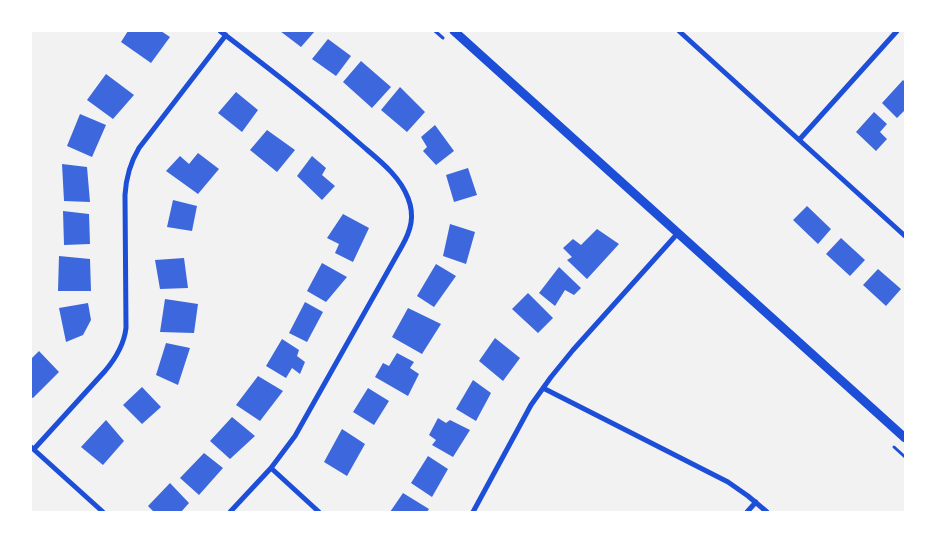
<!DOCTYPE html>
<html>
<head>
<meta charset="utf-8">
<style>
  body { margin:0 }
  #map { position:relative; width:936px; height:543px; overflow:hidden; background:#f2f2f2; font-family:"PT Sans",sans-serif }
  canvas { display:block }
  .frame { position:absolute; inset:0; border:32px solid #fff; pointer-events:none }
</style>
</head>
<body>
<div id="map">
<canvas width="936" height="543"></canvas>
<div class="frame"></div>
</div>
<script>
const ctx = document.querySelector('canvas').getContext('2d');
ctx.lineJoin = 'round';
function fill(path, color) { ctx.fillStyle = color; ctx.fill(path, 'evenodd'); }
function trace(path, color, width, dash) { ctx.strokeStyle = color; ctx.lineWidth = width; ctx.lineCap = dash ? 'butt' : 'round'; ctx.setLineDash(dash || []); ctx.stroke(path); }
const building = new Path2D(`
  M128 31H161L170 37 151 63 121 42Z
  M280 31H315L301 47Z
  M328 39 351 56 336 76 312 59Z
  M361 61 391 87 372 108 343 82Z
  M106 74 134 95 113 119 87 100Z
  M903 80 905 82V110L897 118 882 103Z
  M400 87 425 112 407 132 381 110Z
  M236 92 258 110 242 132 218 113Z
  M874 112 887 124 880 132 887 139 876 151 856 132Z
  M80 114 106 125 92 157 67 146Z
  M435 125 454 151 436 165 423 151 427 147 421 137Z
  M267 130 295 150 277 172 250 150Z
  M198 153 219 169 198 194 166 171 180 156 189 164Z
  M312 156 326 168 322 175 335 186 322 200 297 176Z
  M62 164 87 167 90 202 64 201Z
  M468 168 477 195 454 202 446 175Z
  M173 200 197 206 192 231 167 227Z
  M807 206 831 229 818 244 793 220Z
  M63 211 89 214 90 244 64 245Z
  M343 214 369 228 353 262 335 253 339 244 327 238Z
  M450 224 475 232 466 264 443 256Z
  M597 229 619 244 587 279 567 260 572 257 563 248 573 239 581 245Z
  M841 238 865 260 850 276 826 254Z
  M59 256 90 259 91 291H58Z
  M184 258 188 288 160 289 155 260Z
  M322 263 347 277 326 302 307 291Z
  M436 264 456 276 434 307 417 296Z
  M559 267 581 288 574 295 565 290 555 306 539 293Z
  M878 269 901 289 886 306 863 285Z
  M528 293 553 318 538 333 512 309Z
  M165 299 198 304 194 333 160 332Z
  M305 302 323 312 307 342 289 333Z
  M88 303 91 320 83 335 66 342 59 308Z
  M408 308 441 324 422 354 392 337Z
  M495 338 520 358 503 381 479 361Z
  M282 339 299 350 297 356 305 362 300 374 292 368 286 378 266 366Z
  M166 343 190 348 178 385 156 375Z
  M39 351 59 372 33 398 31 397V359Z
  M397 353 414 362 410 368 419 374 408 396 375 377 383 363 389 366Z
  M258 376 283 391 260 421 236 405Z
  M473 380 491 393 476 421 456 409Z
  M142 387 161 407 142 424 123 405Z
  M368 388 389 401 374 425 353 412Z
  M232 417 255 436 230 459 210 441Z
  M438 418 446 423 450 420 470 430 453 457 432 445 436 440 429 435Z
  M106 420 124 441 103 465 81 447Z
  M342 429 365 444 347 476 324 462Z
  M204 453 223 468 199 495 180 478Z
  M428 456 448 469 432 497 411 483Z
  M170 483 189 503 181 512H154L148 506Z
  M403 493 429 509 427 512H390Z`);
const path = new Path2D(`
  M435 31 443 38
  M894 447 905 457`);
const minor = new Path2D(`
  M220 31C267 67 314 103 358 142 376 158 399 174 408 198 415 216 411 230 402 246L295 436 271 468 230 512
  M679 31 905 236
  M799 140 897 31
  M543 388 728 482 748 496 767 512
  M31 447 103 512
  M34 449 105 371C116 358 124 345 126 328L125 195C126 178 130 163 139 148L226 35
  M271 468 319 512
  M473 512 531 405 551 377 573 350 678 233
  M747 512 756 502`);
const tertiary = new Path2D(`
  M454 31 905 438`);
fill(building, '#3d67dc');
trace(path, '#1d4ed8', 3);
trace(minor, '#1d4ed8', 5);
trace(tertiary, '#1d4ed8', 9);
</script>
</body>
</html>
